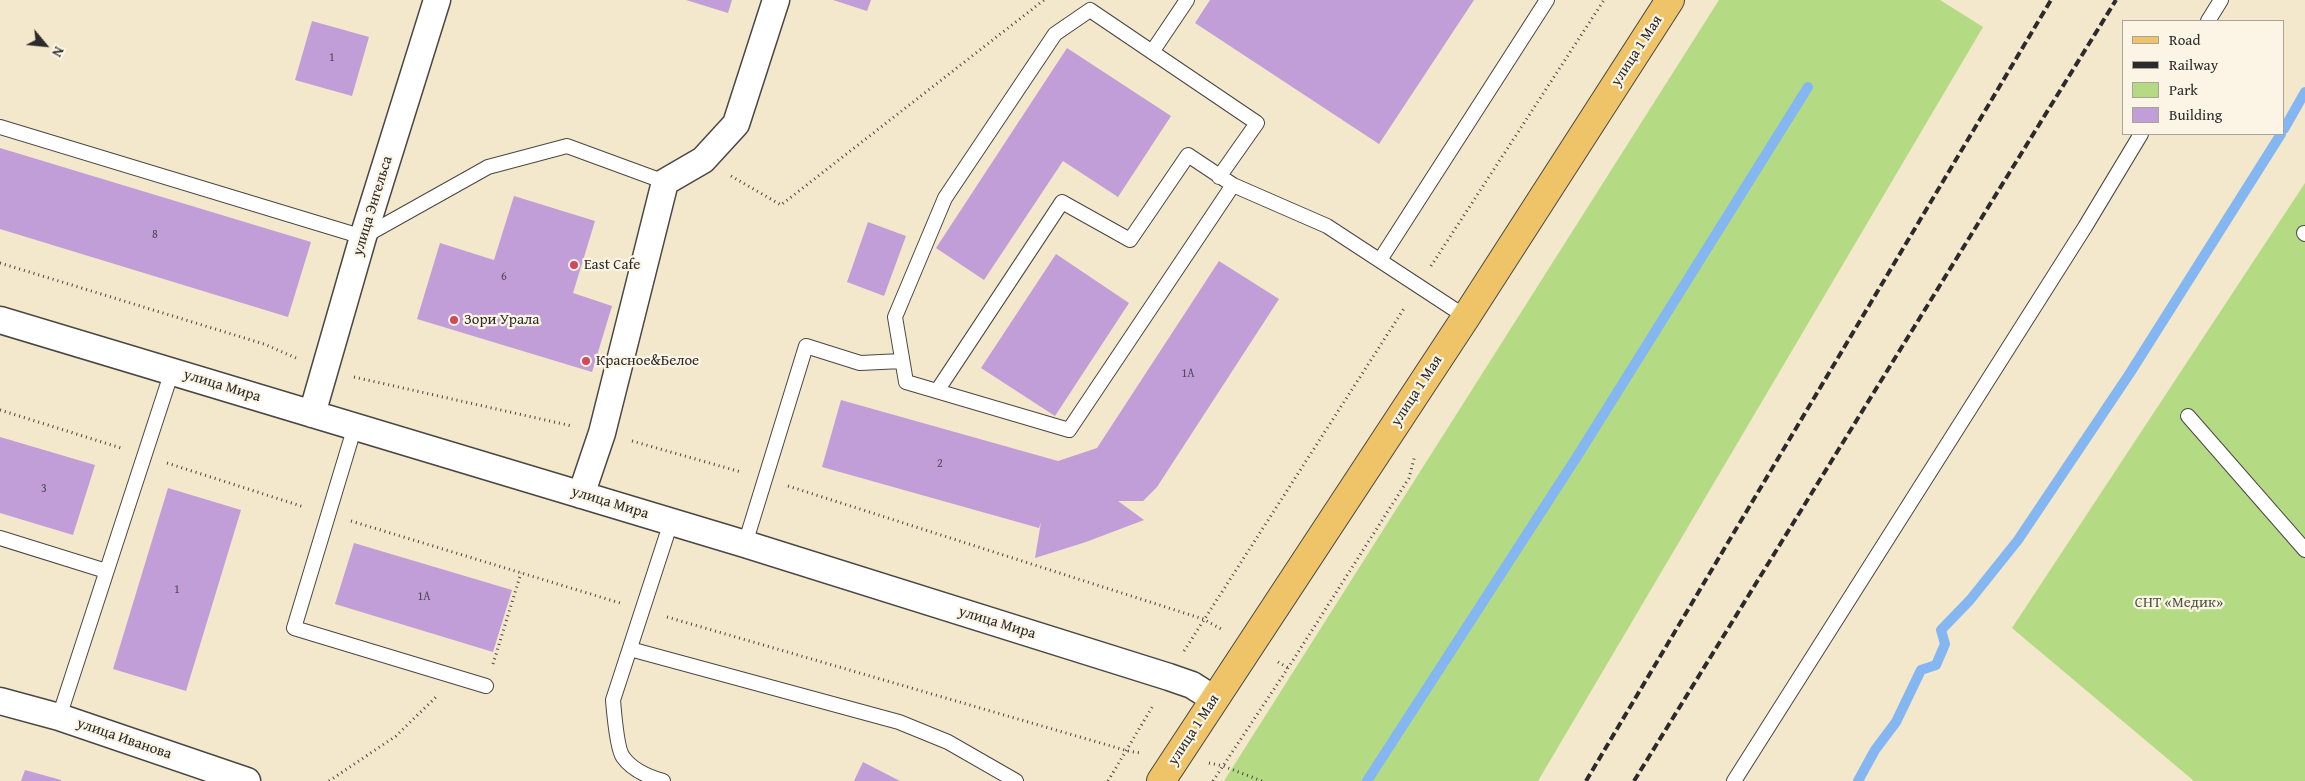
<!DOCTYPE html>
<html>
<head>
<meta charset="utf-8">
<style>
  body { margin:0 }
  #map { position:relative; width:2305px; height:781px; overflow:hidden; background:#f3e7cc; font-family:"Gentium Book Plus",serif }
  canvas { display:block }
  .legend { position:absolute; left:2122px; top:20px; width:162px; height:115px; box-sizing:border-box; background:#fcf5e5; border:1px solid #a8a49b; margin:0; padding:6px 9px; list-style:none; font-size:15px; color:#2b2b2b }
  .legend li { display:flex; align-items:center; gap:10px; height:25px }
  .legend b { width:25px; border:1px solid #a8a49b }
  .north { position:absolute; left:20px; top:20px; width:50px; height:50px; -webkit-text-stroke:4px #fcf5e5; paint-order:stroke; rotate:118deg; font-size:14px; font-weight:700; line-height:20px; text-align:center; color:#2b2b2b }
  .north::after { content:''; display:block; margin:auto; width:18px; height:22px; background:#2b2b2b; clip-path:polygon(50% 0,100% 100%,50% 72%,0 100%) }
</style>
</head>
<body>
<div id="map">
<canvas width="2305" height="781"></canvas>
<ul class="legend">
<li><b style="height:6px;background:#efc469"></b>Road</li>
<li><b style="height:6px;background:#2b2b2b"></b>Railway</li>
<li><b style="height:14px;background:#b4da83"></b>Park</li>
<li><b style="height:14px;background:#c19ed7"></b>Building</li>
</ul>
<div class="north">N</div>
</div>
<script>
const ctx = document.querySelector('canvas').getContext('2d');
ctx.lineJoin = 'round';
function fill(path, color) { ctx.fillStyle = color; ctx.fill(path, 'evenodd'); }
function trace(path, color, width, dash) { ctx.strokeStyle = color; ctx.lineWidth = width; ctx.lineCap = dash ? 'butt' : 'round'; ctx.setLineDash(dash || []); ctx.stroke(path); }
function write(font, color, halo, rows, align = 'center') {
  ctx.font = font + ' "Gentium Book Plus",serif'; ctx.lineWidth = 4.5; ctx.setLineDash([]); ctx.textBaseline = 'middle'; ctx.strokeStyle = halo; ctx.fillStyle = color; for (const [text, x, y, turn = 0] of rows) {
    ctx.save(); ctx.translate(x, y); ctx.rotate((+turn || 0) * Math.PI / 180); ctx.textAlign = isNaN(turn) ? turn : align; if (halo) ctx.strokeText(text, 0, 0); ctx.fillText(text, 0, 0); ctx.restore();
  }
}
const green = new Path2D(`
  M1719 0H1940L1983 27 1538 781H1224Z
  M2305 183V781H2194L2012 628Z`);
const stream = new Path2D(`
  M2284 129 2305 92
  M1367 781 1578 455 1808 87
  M1858 781 1875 750 1896 722 1921 670 1936 665 1945 644 1941 630 1970 600 2018 540 2130 373 2281 134`);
const building = new Path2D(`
  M686 0H732L728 13Z
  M833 0H871L867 11Z
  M1210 0H1474L1379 144 1195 23Z
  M312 21 369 37 352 96 295 80Z
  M1067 48 1171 116 1118 197 1063 161 984 280 936 248Z
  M0 148 311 242 288 317 0 229Z
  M514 196 595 221 573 293 612 306 592 372 417 319 440 243 494 260Z
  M868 222 906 236 884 296 847 282Z
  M1056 254 1129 303 1055 416 981 368Z
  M1219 261 1279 299 1157 487 1143 501H1118L1144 520 1086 542 1035 558 1041 522 1039 528 822 467 841 400 1058 461 1097 448Z
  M0 437 95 465 73 535 0 513Z
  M168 488 241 510 186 691 113 669Z
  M354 543 512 590 493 652 335 604Z
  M863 762 900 781H854Z
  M25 770 61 780V781H21Z`);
const path = new Path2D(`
  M731 176 781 205 1044 0
  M0 263 264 344 296 358
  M1431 266 1604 0
  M354 377 572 426
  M0 410 121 448
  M632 441 741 472
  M167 463 304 507
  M788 486 1203 619 1223 630
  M351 521 620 603
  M667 617 1128 751 1141 753
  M1184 651 1405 307
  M1278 662 1288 668
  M493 664 521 573
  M1209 763 1223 766 1262 781
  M329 781 396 736 436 697
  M1108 781 1154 704
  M1213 781 1288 668 1409 478 1415 455`);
const service = new Path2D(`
  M2208 21 2221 0
  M1152 52 1187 0
  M0 127 363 237 488 167 567 146 665 182
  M1219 177 1257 123 1090 10 1055 34 945 198 895 317 906 382 1069 430 1233 185
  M2304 233 2305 234
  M1380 260 1547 0
  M937 391 1062 202 1130 240 1188 155 1233 185 1327 226 1466 317
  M2188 416 2305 550
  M355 426 294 628 486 686
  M0 538 106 571
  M745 544 806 346 860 363 902 361
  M630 649 899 722 948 742 1016 781
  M59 717 172 371
  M663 781C649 777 632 770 623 757 617 749 614 712 613 700L671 522
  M1734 781 2085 227 2141 134`);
const minor = new Path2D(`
  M0 320 745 544 1169 677 1192 685 1214 699
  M312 414 363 237 437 0
  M581 495 602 433 665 182 703 160 736 124 776 0
  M0 701 59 717 247 781`);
const primary = new Path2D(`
  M1161 781 1466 317 1670 0`);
const rail = new Path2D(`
  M1586 781 2051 0
  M1634 781 2116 0`);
const markers = [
  [574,265,5,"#d1495b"],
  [454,320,5,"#d1495b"],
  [586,361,5,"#d1495b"]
];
const numberNames = [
  ["1",332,58],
  ["8",155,235],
  ["6",504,277],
  ["1А",1188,374],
  ["2",940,464],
  ["3",44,489],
  ["1",177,590],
  ["1А",424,597]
];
const streetNames = [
  ["улица 1 Мая",1637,51,-57],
  ["улица Энгельса",373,206,-73],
  ["улица Мира",222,386,17],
  ["улица 1 Мая",1417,391,-57],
  ["улица Мира",610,503,17],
  ["улица Мира",997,623,17],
  ["улица 1 Мая",1194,730,-57],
  ["улица Иванова",124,739,19]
];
const poiNames = [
  ["East Cafe",584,265],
  ["Зори Урала",464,320],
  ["Красное&Белое",596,361]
];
const parkNames = [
  ["СНТ «Медик»",2179,603]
];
fill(green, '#b4da83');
trace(stream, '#84b7f1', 10);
fill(building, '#c19ed7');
trace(service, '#494743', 16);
trace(minor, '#494743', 29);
trace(primary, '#494743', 30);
trace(path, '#494743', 3, [1, 4]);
trace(service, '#fff', 14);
trace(minor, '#fff', 26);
trace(primary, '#efc469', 28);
trace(rail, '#2b2b2b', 4, [8, 4]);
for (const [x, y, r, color] of markers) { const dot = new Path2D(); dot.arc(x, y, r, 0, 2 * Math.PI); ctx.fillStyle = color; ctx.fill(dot); trace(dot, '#fcf5e5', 2); }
write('12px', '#504856', null, numberNames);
write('15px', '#2b2b2b', '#fcf5e5', streetNames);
write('15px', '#2b2b2b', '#fcf5e5', poiNames, 'left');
write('15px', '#4d5741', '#fcf5e5', parkNames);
</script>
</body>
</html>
